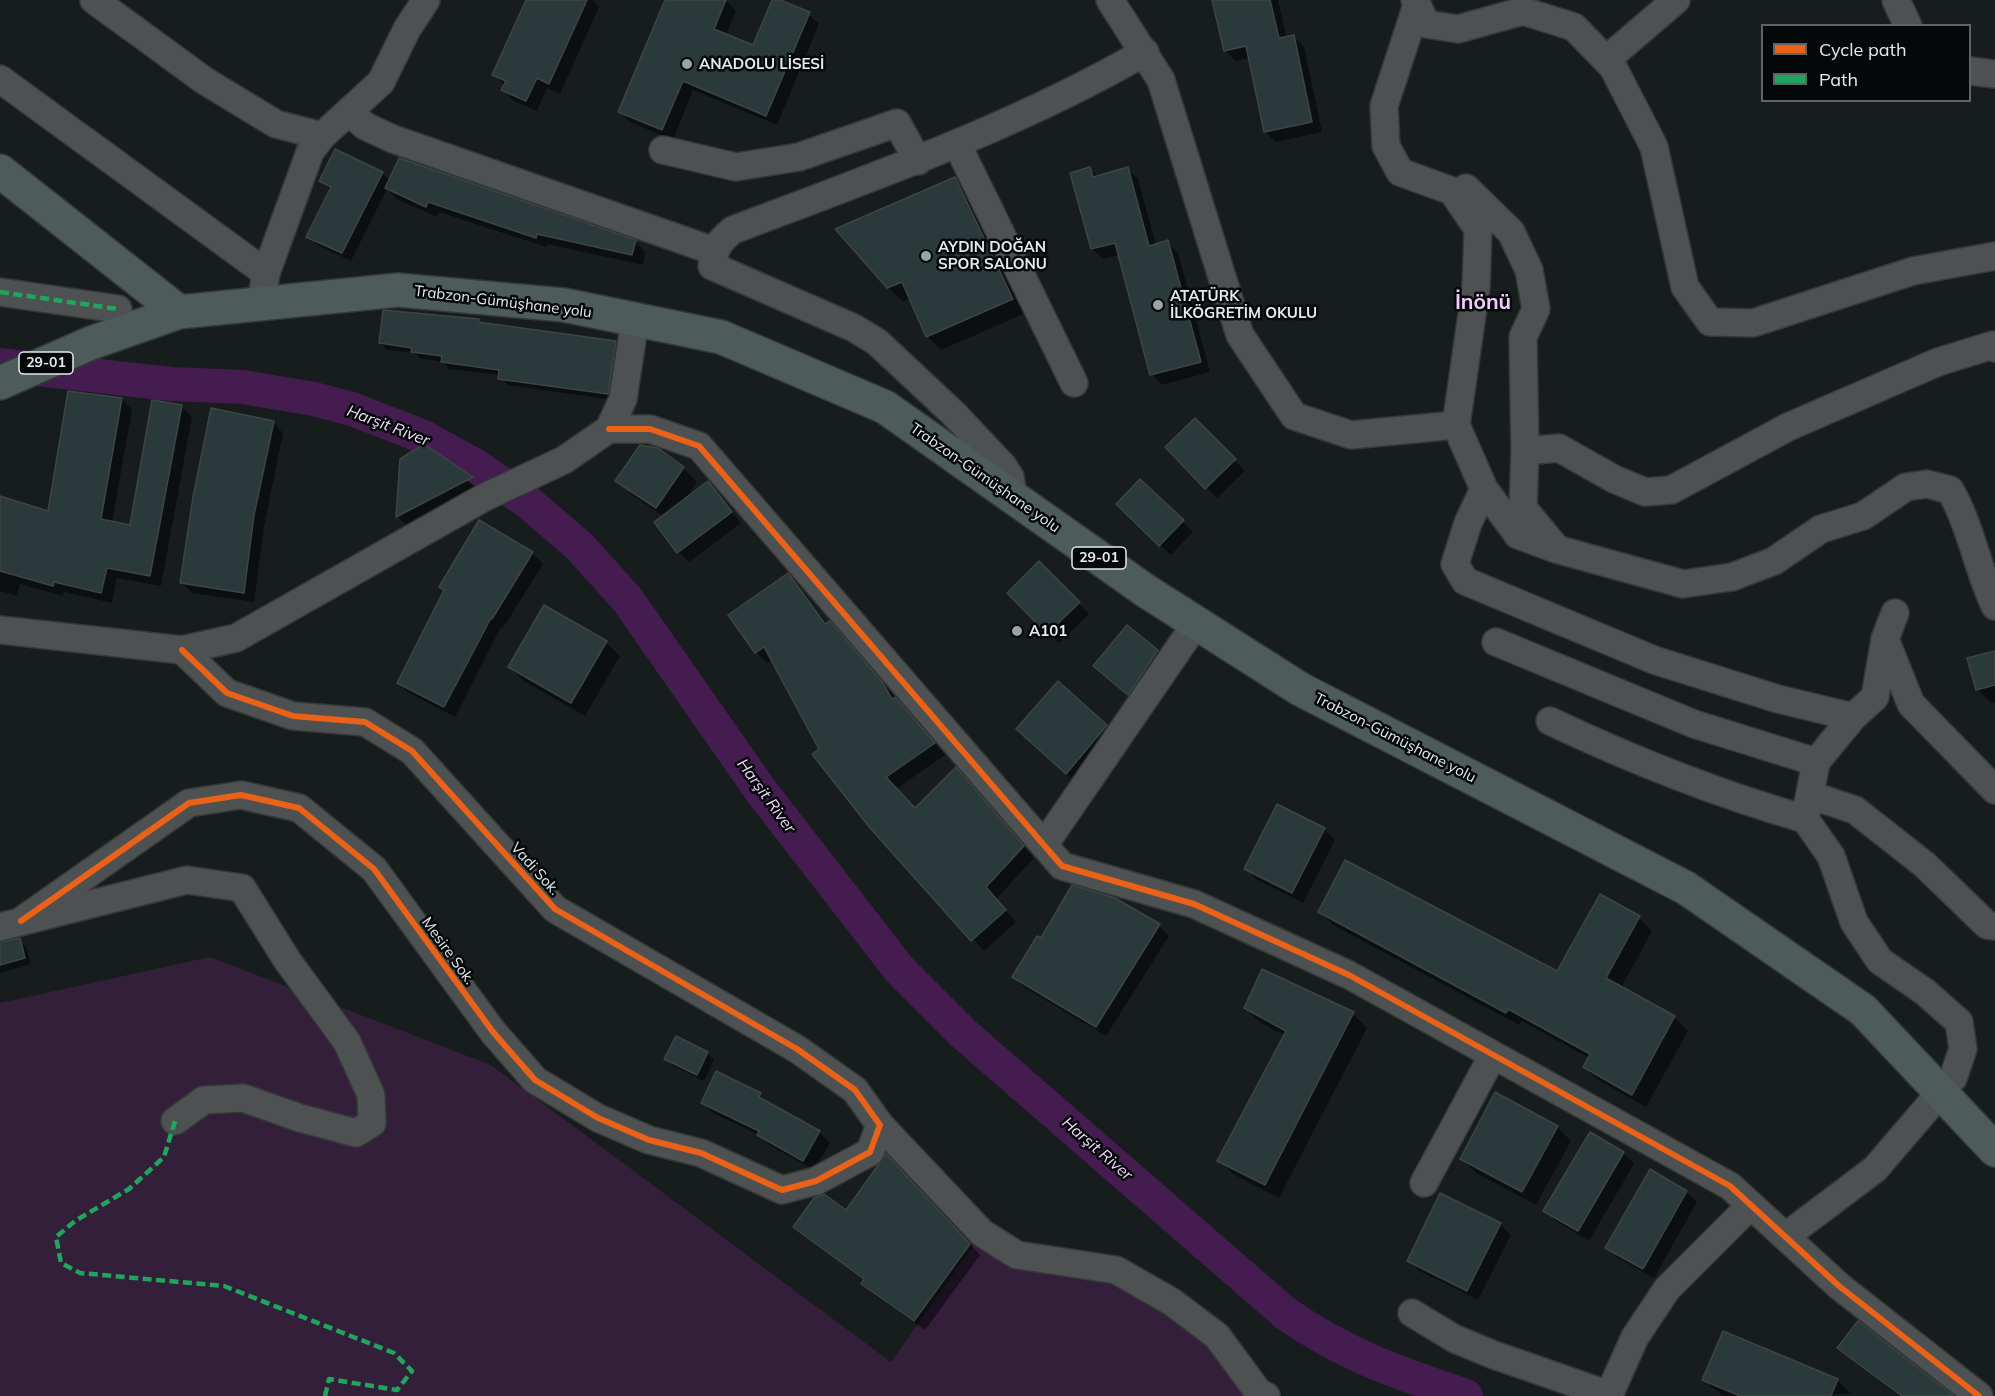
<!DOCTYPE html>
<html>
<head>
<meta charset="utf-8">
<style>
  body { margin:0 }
  #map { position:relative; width:1995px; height:1396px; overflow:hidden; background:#171d1d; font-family:Mulish,sans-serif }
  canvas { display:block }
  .legend { position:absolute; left:1761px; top:24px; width:210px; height:78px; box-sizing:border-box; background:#050808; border:2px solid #5e6363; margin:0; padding:8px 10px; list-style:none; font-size:18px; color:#e4ebeb }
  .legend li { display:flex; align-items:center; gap:12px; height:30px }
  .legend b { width:30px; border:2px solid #5e6363 }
</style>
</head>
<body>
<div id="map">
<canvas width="1995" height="1396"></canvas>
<ul class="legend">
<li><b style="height:8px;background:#ea6118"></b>Cycle path</li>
<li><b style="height:8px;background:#20a55d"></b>Path</li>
</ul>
</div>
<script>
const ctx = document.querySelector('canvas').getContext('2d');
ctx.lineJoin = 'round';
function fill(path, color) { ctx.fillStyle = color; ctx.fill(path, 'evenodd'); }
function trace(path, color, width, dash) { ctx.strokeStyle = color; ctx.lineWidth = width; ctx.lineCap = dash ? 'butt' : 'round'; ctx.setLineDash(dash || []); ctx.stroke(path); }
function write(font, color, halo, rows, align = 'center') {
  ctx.font = font + ' Mulish,sans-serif'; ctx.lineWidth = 5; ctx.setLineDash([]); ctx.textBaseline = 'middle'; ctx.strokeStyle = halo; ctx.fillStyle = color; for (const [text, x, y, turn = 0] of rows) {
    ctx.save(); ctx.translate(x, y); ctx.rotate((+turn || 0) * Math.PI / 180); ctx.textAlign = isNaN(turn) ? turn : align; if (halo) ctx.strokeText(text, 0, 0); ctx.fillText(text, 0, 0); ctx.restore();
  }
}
const green = new Path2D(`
  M210 957 491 1065 891 1362 982 1233 1116 1270 1172 1302 1266 1396H0V1003Z`);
const shadow = new Path2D(`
  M528 0H593L599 7 560 94 547 88 537 111 514 101 503 90 505 86 494 74Z
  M667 0H726L736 11 726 35 754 47 774 0 809 14 819 24 777 125 693 90 673 140 630 122 620 112Z
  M1213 0H1278L1287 38 1294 36 1304 47 1322 132 1276 142 1265 132 1250 58 1235 61 1225 50Z
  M1090 169 1098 177 1127 169 1138 179 1156 245 1167 242 1178 253 1210 372 1162 385 1152 374 1119 255 1103 259 1092 249Z
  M382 173 390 181 635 242 645 252 643 265 547 244 546 247 439 212 437 217 397 199 387 189 351 261 317 245 308 236 330 190 321 180Z
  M955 179 969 193 1026 313 941 350 927 336 911 298 902 301 888 287Z
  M478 321 481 324 615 343 622 350 614 400 507 385 500 375 449 369 442 362 420 358 415 353 387 350 380 343Z
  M122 399 132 410 112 523 131 527 182 407 192 417 161 586 117 578 112 603 64 592 63 596 20 584 17 596 0 591V498L49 513Z
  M1195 420 1245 471 1217 498 1167 447Z
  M273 422 283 433 264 527 254 602 192 593 182 583Z
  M424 446 473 478 482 488 407 526 397 516Z
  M683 468 697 482 686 498 708 483 741 523 689 562 678 552 663 516 632 495 617 481Z
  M1128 515 1182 521 1193 532 1171 555Z
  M532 553 543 564 503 628 501 627 455 717 409 693 398 683 445 592 440 586Z
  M1039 563 1089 614 1059 643 1009 593Z
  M788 575 827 624 841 635 945 755 896 789 916 810 967 780 1034 858 996 899 1016 922 984 951 871 827 821 749 772 660 767 663 756 652Z
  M1127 627 1168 662 1139 704 1095 666Z
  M606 642 620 656 585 716 524 681 510 667Z
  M1995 652V702L1991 703 1977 689Z
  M1058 683 1117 737 1077 783 1028 739Z
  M1324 829 1335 840 1303 903 1256 879 1246 869Z
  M1320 912 1558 973 1639 918 1652 931 1621 988 1675 1018 1688 1031 1646 1107 1598 1080 1584 1067 1589 1058 1522 1021 1519 1025 1333 925Z
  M1159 926 1169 936 1106 1036 1025 988 1014 977 1041 940Z
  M19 940 26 947 31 964 0 973V943Z
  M1245 1008 1353 1014 1367 1028 1279 1198 1233 1174 1219 1160 1285 1036 1260 1022Z
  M707 1053 714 1060 704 1081 673 1066 666 1059Z
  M760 1094 771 1105 819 1132 830 1143 814 1170 769 1145 759 1135 713 1113 703 1103Z
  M1557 1127 1571 1141 1536 1205 1476 1173 1462 1159Z
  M1590 1134 1624 1153 1634 1164 1589 1241 1556 1221 1545 1211Z
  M896 1167 980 1255 925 1330 873 1294 863 1284 865 1281 795 1226 847 1212Z
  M1686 1192 1697 1202 1654 1278 1618 1258 1607 1248Z
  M1500 1224 1511 1235 1478 1300 1419 1271 1409 1260Z
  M1839 1348 1951 1396H1899Z
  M1704 1380H1837L1852 1394 1723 1396Z`);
const river = new Path2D(`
  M0 365 171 384 243 387 314 399 352 409 424 437 476 466 528 502 579 546 627 599 761 791 899 969 964 1034 1285 1313C1345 1355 1398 1373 1466 1396`);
const building = new Path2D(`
  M526 0H587L549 84 537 78 526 101 501 90 506 81 492 75Z
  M665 0H726L714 29 753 45 772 0H780L810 12 766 116 683 81 662 130 618 112Z
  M1212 0H1270L1279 38 1294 35 1312 122 1264 132 1246 46 1224 51Z
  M335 149 383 172 342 253 306 237 331 187 319 181Z
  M399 158 636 240 632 255 537 234 536 238 428 202 426 207 385 188Z
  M1090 167 1093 177 1128 167 1149 246 1168 240 1201 362 1150 375 1115 243 1091 249 1070 173Z
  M955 177 1013 299 926 337 902 282 887 288 835 229Z
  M383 310 479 319 478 322 616 341 608 394 498 379 499 370 441 362 442 356 411 352 412 348 379 343Z
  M68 391 122 398 101 519 130 525 152 400 182 405 150 576 107 568 101 593 54 582 53 586 0 571V496L48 511Z
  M211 408 274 421 254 515 244 593 180 583 193 497Z
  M1195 418 1236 459 1205 489 1165 447Z
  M424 444 473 477 396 517 400 459Z
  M640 445 658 448 684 467 656 508 615 481Z
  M1140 479 1184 520 1159 546 1116 504Z
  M708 481 732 512 677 553 654 522Z
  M479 520 533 552 492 619 491 618 444 707 397 683 444 590 439 587Z
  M1039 561 1080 602 1047 634 1007 593Z
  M788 573 825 624 830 621 883 683 892 699 895 697 935 743 886 777 915 808 956 767 1024 846 986 887 1006 910 971 941 870 828 812 754 819 749 764 647 755 653 728 615Z
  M544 605 607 641 571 703 508 667Z
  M1127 625 1158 650 1128 695 1093 666Z
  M1995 651V685L1976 690 1967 658Z
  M1058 681 1107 725 1066 774 1016 729Z
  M1277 804 1325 828 1292 893 1244 869Z
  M1345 860 1557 971 1600 894 1640 916 1606 978 1675 1016 1632 1095 1583 1067 1590 1054 1508 1009 1506 1013 1318 912Z
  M1072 885 1115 898 1160 924 1096 1027 1012 977 1037 936 1041 938Z
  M20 938 25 958 0 965V942Z
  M1262 969 1354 1012 1265 1185 1217 1161 1286 1031 1244 1008Z
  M676 1036 708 1052 697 1075 664 1059Z
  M716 1071 761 1093 759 1097 820 1131 803 1161 757 1135 759 1131 701 1103Z
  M1495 1092 1558 1126 1522 1192 1460 1159Z
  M1590 1132 1624 1152 1578 1231 1543 1211Z
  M886 1154 970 1244 914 1321 861 1284 864 1279 793 1227 814 1198 824 1194 846 1210Z
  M1650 1169 1687 1191 1643 1269 1605 1248Z
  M1440 1193 1501 1223 1467 1291 1407 1261Z
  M1858 1321 1954 1396H1902L1837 1348Z
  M1723 1331 1838 1379 1831 1396H1740L1702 1380Z`);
const minor = new Path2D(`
  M94 0 205 81 276 124 322 136
  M1110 0 1161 80 1240 335 1294 416 1351 435 1456 425
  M1415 0 1426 24 1458 29 1523 11 1574 27 1613 67 1654 147 1685 287 1710 322 1753 323 1913 271 1995 256
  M1896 0 1908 26
  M1417 5 1384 106 1386 146 1400 172 1452 191 1478 229 1476 287 1456 425 1484 489 1518 535 1556 549 1683 584 1732 577 1774 561 1821 529 1863 516 1906 487 1927 484 1950 490C1971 526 1977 568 1995 606
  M1606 60 1676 0
  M1970 71 1995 74
  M0 79 266 273
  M349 112 365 126 393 139 714 251
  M957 144 1074 383
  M663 150 736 167 799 157 897 123 918 161
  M1466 188 1511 232 1529 270 1536 309 1523 337 1525 451
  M0 292 118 309
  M261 304 266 273 310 152 322 136 381 82 407 29 426 0
  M609 429H650L699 446 1062 866 1194 904 1349 975 1730 1186 1839 1286 1979 1396
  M1484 489 1468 523 1455 564 1465 581 1654 660 1778 699 1853 717
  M1014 500 1010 477 1003 466 954 414 877 342 854 328 712 266C714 249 719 241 733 230 873 177 1015 127 1145 52
  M1556 548 1523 508 1525 451 1559 448 1614 479 1645 492 1671 490 1788 427 1938 362 1993 345 1995 348
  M0 630 182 650 236 638 485 497 564 460 609 429 623 399 635 320
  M1885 639 1911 704 1995 790
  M1496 642 1694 724 1816 762
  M1550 721C1634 761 1715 793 1805 819
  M1810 795 1855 810 1925 865 1987 925 1995 926
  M1044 845 1197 622
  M21 921 189 803 241 795 299 808 374 869 493 1032 535 1080 598 1118 649 1140 701 1153 782 1190 816 1181 870 1152 880 1125 855 1090 797 1049 555 909 412 751 365 722 293 716 227 693 182 650
  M0 927 187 880 242 888 287 960 347 1042 371 1095 372 1123 356 1133 300 1118 243 1098 204 1100 175 1121
  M880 1125 982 1233 1017 1255 1116 1270 1172 1302 1217 1336 1259 1393 1266 1396
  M1424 1183 1493 1055
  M1786 1236 1875 1169 1953 1078 1963 1049 1959 1022 1925 992 1880 961 1854 922 1831 856 1805 819 1816 762 1853 717 1875 697 1885 639 1895 613
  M1412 1313 1455 1339 1494 1355 1609 1395 1635 1337 1667 1289 1751 1205`);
const major = new Path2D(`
  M0 171 179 312
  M0 383 91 343 179 312 398 290 564 305 721 337 885 407 1146 591 1300 689 1686 888 1863 1010 1995 1150`);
const quiet = new Path2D(`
  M0 292 118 309
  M175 1121 164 1157 129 1189 75 1221 56 1237 61 1263 80 1273 224 1286 394 1353 412 1371 397 1390 329 1379 325 1396`);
const cycleway = new Path2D(`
  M609 429H650L699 446 1062 866 1194 904 1349 975 1730 1186 1839 1286 1979 1396
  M21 921 189 803 241 795 299 808 374 869 493 1032 535 1080 598 1118 649 1140 701 1153 782 1190 816 1181 870 1152 880 1125 855 1090 797 1049 555 909 412 751 365 722 293 716 227 693 182 650`);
const markers = [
  [687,64,6,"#9ca3a3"],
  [926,256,6,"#9ca3a3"],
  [1158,305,6,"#9ca3a3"],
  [1017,631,6,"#9ca3a3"]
];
const shields = [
  [46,363,54],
  [1099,558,54]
];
const shieldNames = [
  ["29-01",46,363],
  ["29-01",1099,558]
];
const poiNames = [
  ["ANADOLU LİSESİ",699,64],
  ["AYDIN DOĞAN",938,247],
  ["SPOR SALONU",938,264],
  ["ATATÜRK",1170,296],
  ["İLKÖGRETİM OKULU",1170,313],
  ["A101",1029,631]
];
const streetNames = [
  ["Trabzon-Gümüşhane yolu",503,302,7],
  ["Trabzon-Gümüşhane yolu",985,478,35],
  ["Trabzon-Gümüşhane yolu",1395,738,27],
  ["Vadi Sok.",535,869,48],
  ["Mesire Sok.",448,951,54]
];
const waterNames = [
  ["Harşit River",388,426,21],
  ["Harşit River",766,796,54],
  ["Harşit River",1097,1149,41]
];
const districtNames = [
  ["İnönü",1483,303]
];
fill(green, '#331f3a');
fill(shadow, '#0007');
trace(river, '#441c50', 34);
fill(building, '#2a3939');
trace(building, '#3f4444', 1.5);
trace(minor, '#343838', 30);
trace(major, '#343838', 36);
trace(minor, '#4d5151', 27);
trace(major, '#4d5b5b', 33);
trace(quiet, '#20a55d', 4.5, [9, 4.5]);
trace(cycleway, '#ea6118', 6);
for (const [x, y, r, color] of markers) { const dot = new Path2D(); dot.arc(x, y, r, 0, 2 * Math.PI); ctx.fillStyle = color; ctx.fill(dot); trace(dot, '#050808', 2); }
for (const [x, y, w] of shields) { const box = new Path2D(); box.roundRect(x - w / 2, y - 11, w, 22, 4.5); ctx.fillStyle = '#050808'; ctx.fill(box); trace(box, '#e4ebeb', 1.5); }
write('bold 14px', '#e4ebeb', null, shieldNames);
write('bold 15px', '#e4ebeb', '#050808', poiNames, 'left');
write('15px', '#e4ebeb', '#050808', streetNames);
write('italic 16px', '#f2d8fb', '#050808', waterNames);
write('bold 21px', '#f1cbfe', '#050808', districtNames);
</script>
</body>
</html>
